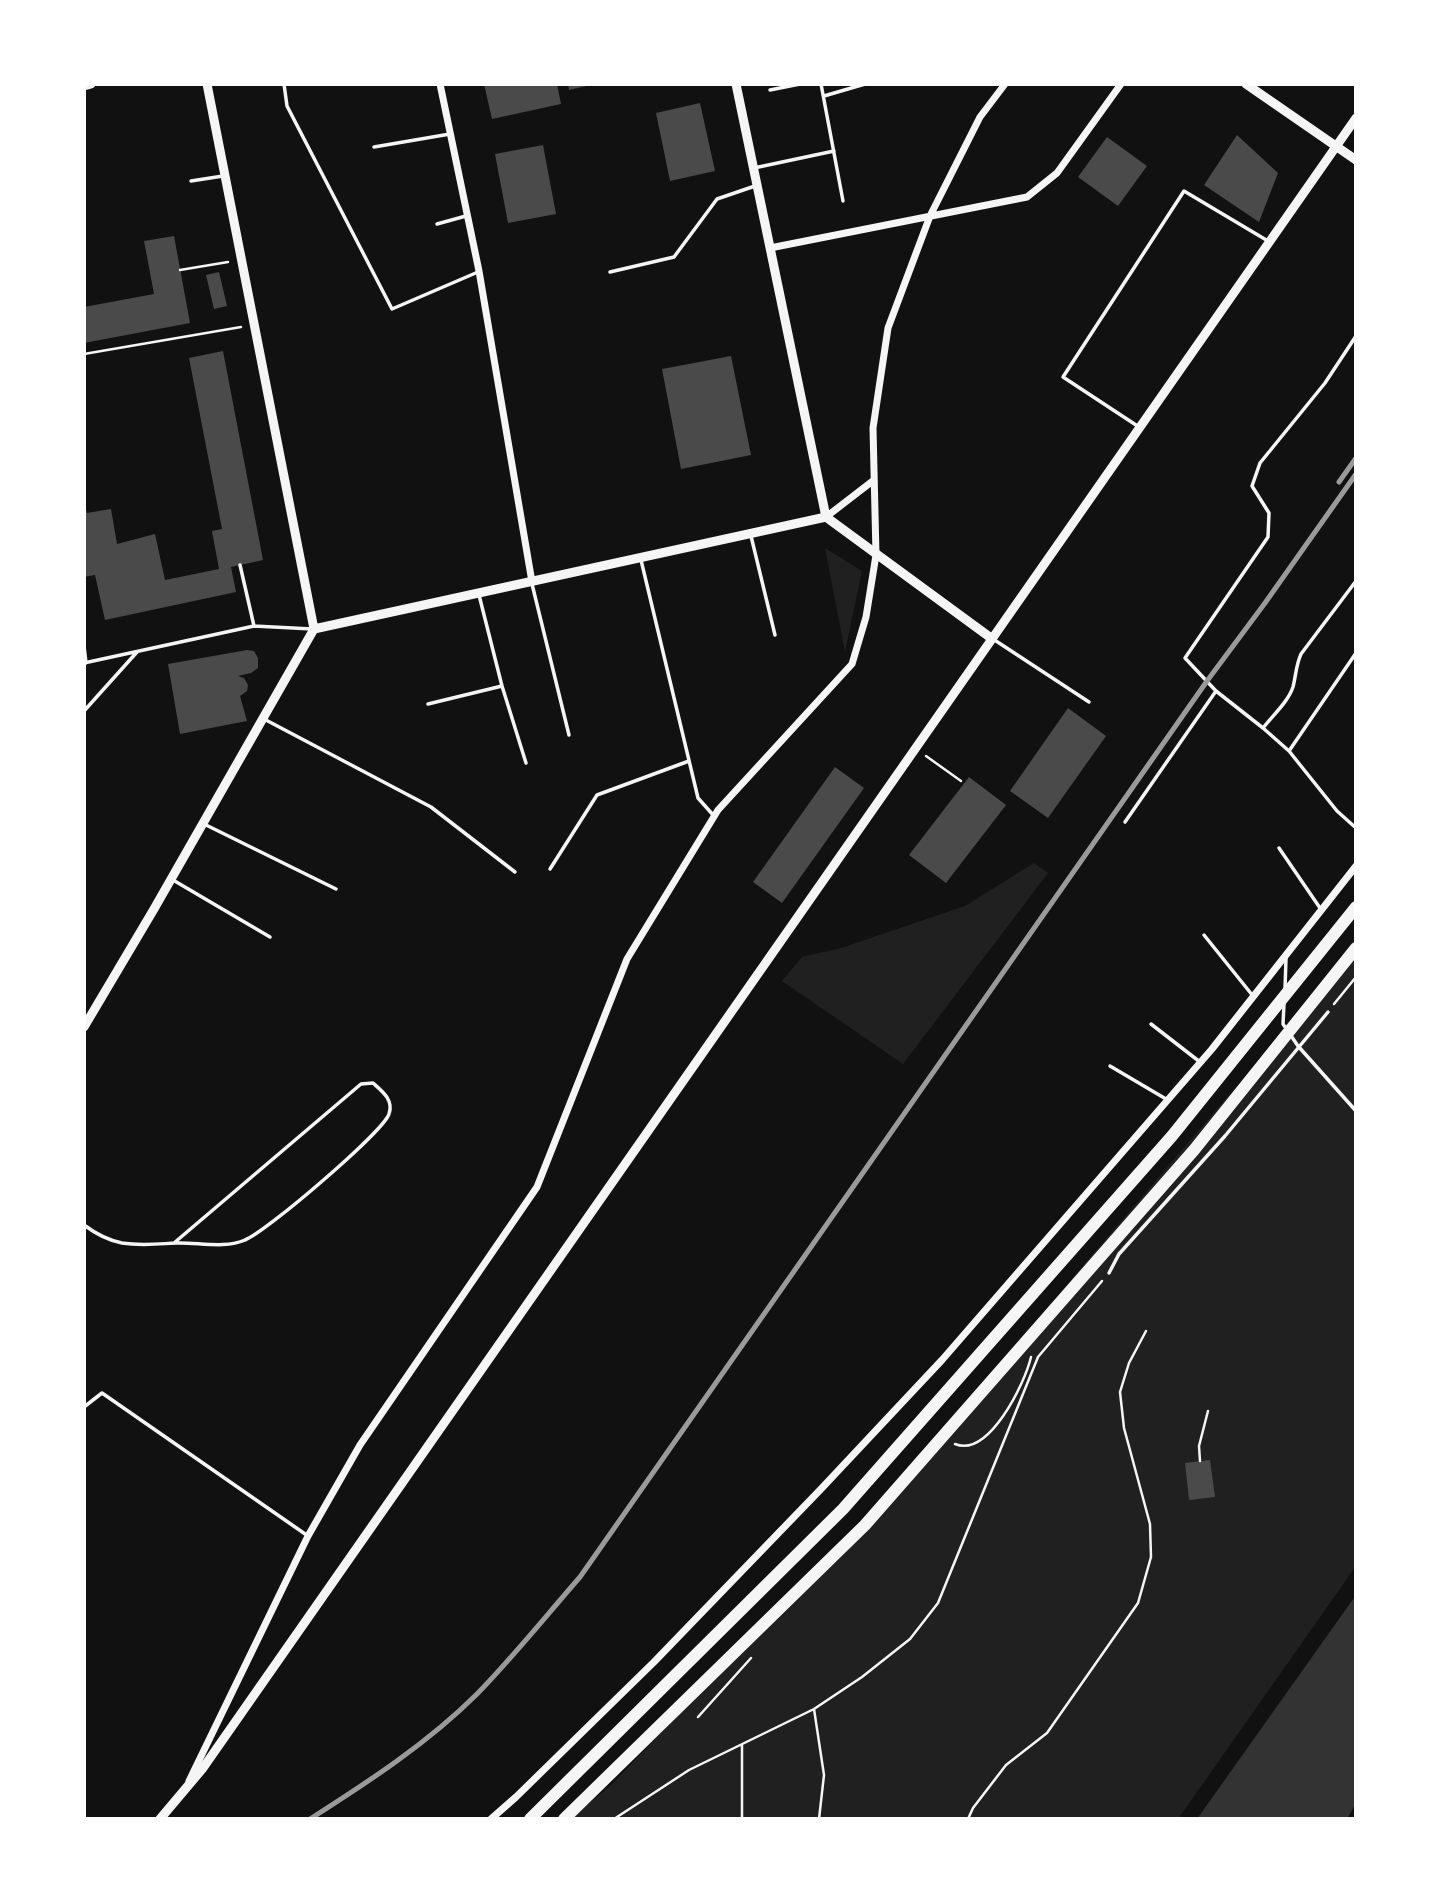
<!DOCTYPE html>
<html>
<head>
<meta charset="utf-8">
<style>
  body { margin:0 }
  #map { position:relative; width:1440px; height:1903px; overflow:hidden; background:#111; font-family:"Nunito Sans",sans-serif }
  canvas { display:block }
  .frame { position:absolute; inset:0; border:86px solid #fff; pointer-events:none }
</style>
</head>
<body>
<div id="map">
<canvas width="1440" height="1903"></canvas>
<div class="frame"></div>
</div>
<script>
const ctx = document.querySelector('canvas').getContext('2d');
ctx.lineJoin = 'round';
function fill(path, color) { ctx.fillStyle = color; ctx.fill(path, 'evenodd'); }
function trace(path, color, width, dash) { ctx.strokeStyle = color; ctx.lineWidth = width; ctx.lineCap = dash ? 'butt' : 'round'; ctx.setLineDash(dash || []); ctx.stroke(path); }
const green = new Path2D(`
  M825 548 862 571 845 652Z
  M1034 863 1048 873 903 1064 782 981 802 957 841 948 965 906Z
  M1356 937V1566L1178 1819H570L612 1784 852 1536 1281 1034Z`);
const water = new Path2D(`
  M1356 1595V1803L1347 1819H1197Z`);
const building = new Path2D(`
  M484 84H557L561 104 492 119Z
  M568 84H591V85L569 90Z
  M700 103 715 171 670 181 656 113Z
  M1237 135 1278 173 1259 222 1204 185Z
  M1107 137 1147 166 1118 206 1078 177Z
  M543 145 556 214 508 223 495 154Z
  M174 236 190 323 84 343V307L154 294 144 241Z
  M219 272 227 306 214 309 206 275Z
  M223 351 263 560 231 567 236 592 105 620 95 575 84 577V502L87 513 111 509 117 544 155 534 165 580 219 569 212 531 222 529 189 358Z
  M731 356 751 455 681 469 662 369Z
  M247 650 254 651 258 658V668L251 673 238 676 244 678 248 685 247 691 240 696 247 721 180 734 168 664Z
  M1068 708 1106 736 1048 818 1010 791Z
  M835 767 864 788 782 903 753 882Z
  M969 777 1006 805 946 883 909 855Z
  M1210 1460 1215 1497 1189 1500 1185 1463Z`);
const path = new Path2D(`
  M180 270 228 262
  M84 354 241 327
  M926 756 961 781
  M1334 1004 1356 977
  M955 1444C989 1458 1025 1383 1031 1357
  M1200 1461 1199 1446 1208 1411
  M814 1709 824 1775 819 1819
  M698 1717 751 1658
  M742 1745V1819
  M614 1819 689 1770 814 1709 862 1677 910 1639 938 1603 1038 1357 1102 1281
  M968 1819 973 1808 1006 1765 1047 1733 1138 1603 1151 1557 1150 1524 1124 1428 1120 1392 1129 1363 1146 1331`);
const service = new Path2D(`
  M284 84 287 106 392 309 478 272
  M821 84 843 201
  M770 90 800 84
  M824 96 865 84
  M374 147 450 134
  M754 168 834 151
  M191 181 223 176
  M437 224 466 216
  M610 272 674 257 717 199 755 186
  M1356 336 1325 383 1260 463 1252 486 1269 513 1268 537 1185 658 1216 691 1263 728 1289 751 1337 811 1356 828
  M1139 427 1063 377 1184 191 1268 241
  M751 536 775 635
  M641 560 698 798 714 816
  M240 565 254 626
  M532 584 569 735
  M479 595 502 686 526 763
  M993 639 1089 702
  M84 646 86 663
  M84 663 254 626 312 629
  M428 704 502 686
  M84 711 137 652
  M264 719 431 807 515 872
  M1263 728C1273 715 1288 702 1293 687 1296 675 1296 665 1301 654L1356 581
  M1289 751 1356 653
  M1125 822 1216 691
  M204 824 336 889
  M1279 848 1320 908
  M550 869 597 795 689 761
  M173 880 270 937
  M1204 935 1253 996
  M1285 989 1286 958
  M1284 1004 1283 1024 1298 1046 1356 1111
  M1151 1024 1200 1062
  M1110 1066 1166 1099
  M84 1225C96 1234 107 1240 122 1243 141 1246 157 1244 176 1243 197 1242 225 1249 245 1240 266 1232 383 1132 389 1114 394 1100 382 1091 373 1083L361 1084 174 1243
  M1109 1273 1119 1254 1225 1136 1328 1012
  M84 1407 102 1393 308 1536`);
const minor = new Path2D(`
  M440 84 479 271 532 582
  M770 248 1027 197 1057 173 1121 84
  M826 517 874 480
  M189 1781 308 1536 360 1445 537 1187 627 959 718 810 852 664 866 617 876 555 873 428 888 328 930 216 980 117 1005 84
  M491 1819 516 1797 654 1662 821 1489 942 1360 1212 1049 1356 866`);
const tertiary = new Path2D(`
  M736 84 826 517 991 638
  M1246 84 1356 160
  M84 86 91 84
  M314 629 826 517
  M84 1027 154 909 314 629 207 84
  M160 1819 203 1768 1356 118`);
const trunk = new Path2D(`
  M530 1819 843 1509 1172 1136 1356 907
  M564 1819 865 1525 1194 1150 1356 948`);
const rail = new Path2D(`
  M1339 482 1356 458
  M310 1819C368 1782 428 1743 477 1694 513 1657 546 1616 580 1577L1207 681 1265 603 1356 474`);
fill(green, '#202020');
fill(water, '#333');
fill(building, '#4a4a4a');
trace(path, '#f5f5f5', 2.5);
trace(service, '#f5f5f5', 3.5);
trace(minor, '#f5f5f5', 7);
trace(tertiary, '#f5f5f5', 9);
trace(trunk, '#f5f5f5', 12);
trace(rail, '#9a9a9a', 5);
</script>
</body>
</html>
